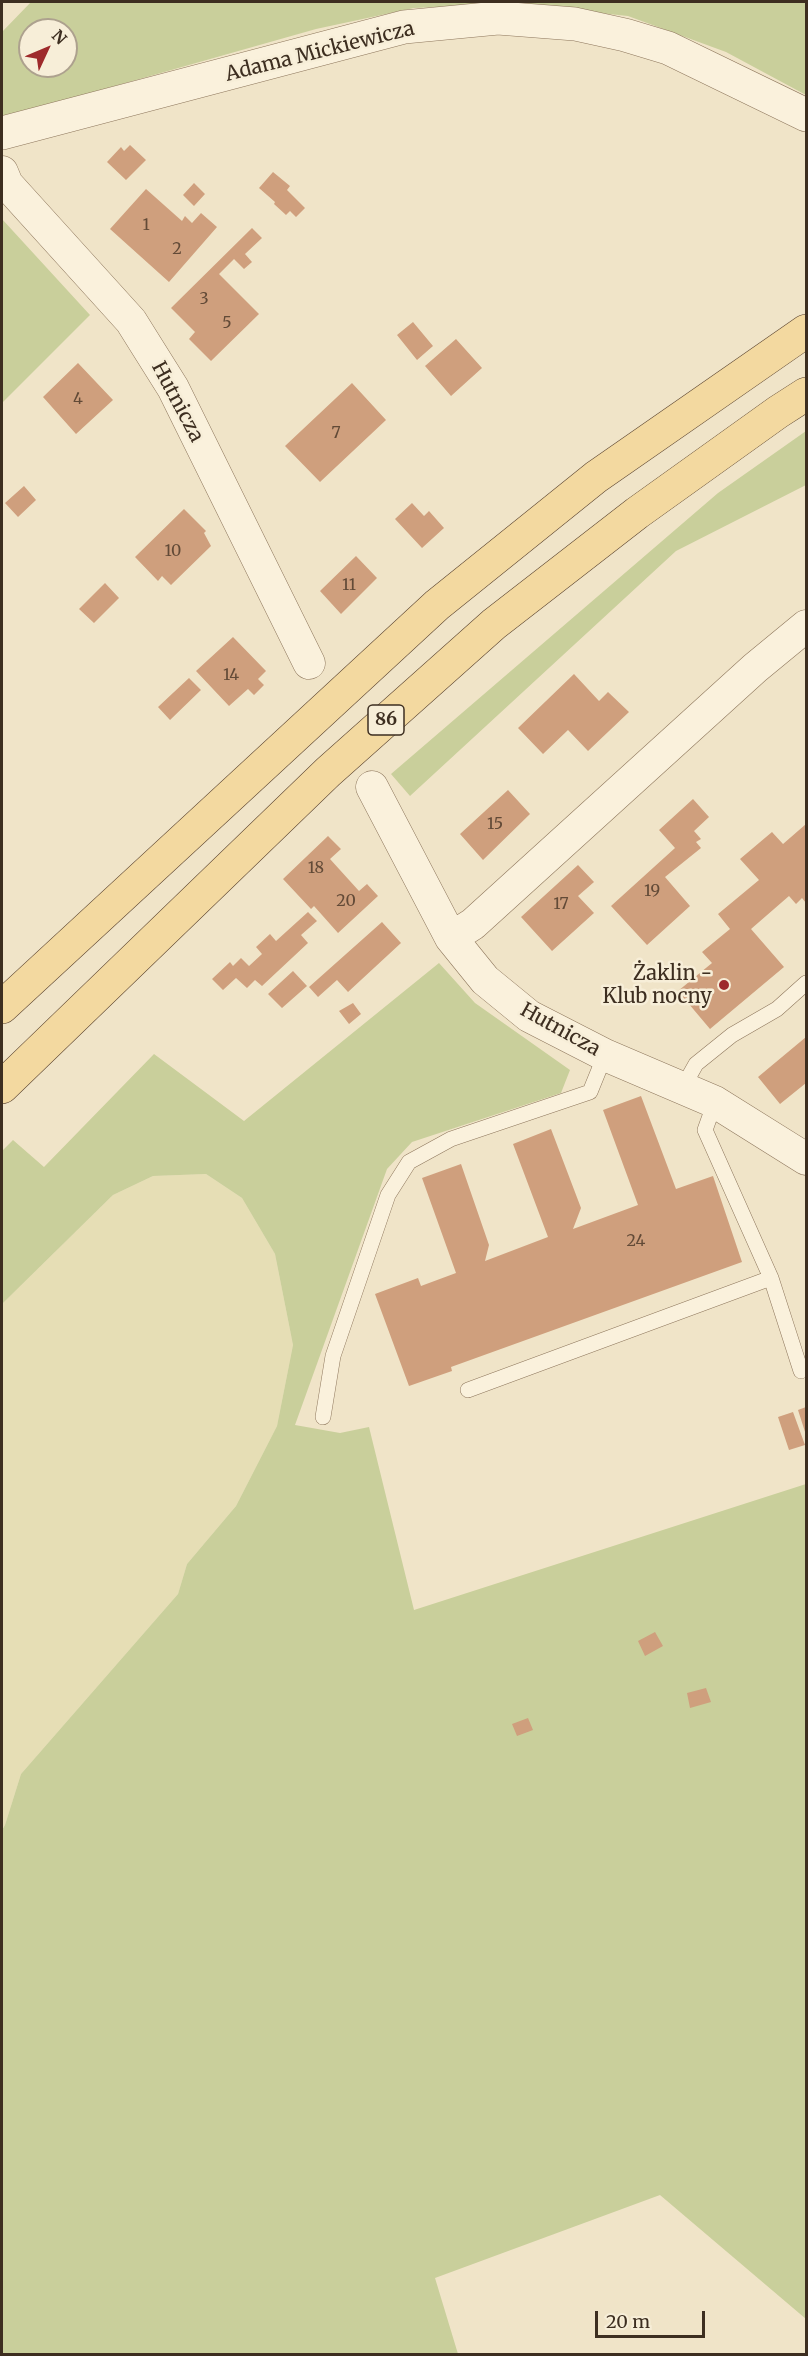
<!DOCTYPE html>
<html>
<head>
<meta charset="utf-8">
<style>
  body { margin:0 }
  #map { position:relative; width:808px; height:2356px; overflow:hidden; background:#f0e4c8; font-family:Merriweather,serif }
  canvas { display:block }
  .frame { position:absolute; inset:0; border:3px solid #3d2e20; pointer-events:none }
  .north { position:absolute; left:18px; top:18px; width:60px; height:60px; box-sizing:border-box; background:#f7eed8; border:2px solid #ada18e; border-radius:50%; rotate:46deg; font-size:16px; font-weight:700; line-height:24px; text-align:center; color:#3d2e20 }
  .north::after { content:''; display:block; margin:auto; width:21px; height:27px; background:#9e2a2b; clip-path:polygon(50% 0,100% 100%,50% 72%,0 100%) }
  .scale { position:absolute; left:595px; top:2311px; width:110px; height:27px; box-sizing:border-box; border:3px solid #3d2e20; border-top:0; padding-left:8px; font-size:18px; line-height:21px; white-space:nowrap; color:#3d2e20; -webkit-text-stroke:4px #f7eed8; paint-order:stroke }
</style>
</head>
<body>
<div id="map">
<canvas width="808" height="2356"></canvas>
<div class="frame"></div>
<div class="north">N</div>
<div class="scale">20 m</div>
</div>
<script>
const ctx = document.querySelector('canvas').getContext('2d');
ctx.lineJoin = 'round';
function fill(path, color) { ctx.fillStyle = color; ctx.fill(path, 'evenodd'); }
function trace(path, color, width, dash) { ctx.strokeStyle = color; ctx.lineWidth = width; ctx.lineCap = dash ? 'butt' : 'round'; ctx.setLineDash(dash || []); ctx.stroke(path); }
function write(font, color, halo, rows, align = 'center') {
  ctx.font = font + ' Merriweather,serif'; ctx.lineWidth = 5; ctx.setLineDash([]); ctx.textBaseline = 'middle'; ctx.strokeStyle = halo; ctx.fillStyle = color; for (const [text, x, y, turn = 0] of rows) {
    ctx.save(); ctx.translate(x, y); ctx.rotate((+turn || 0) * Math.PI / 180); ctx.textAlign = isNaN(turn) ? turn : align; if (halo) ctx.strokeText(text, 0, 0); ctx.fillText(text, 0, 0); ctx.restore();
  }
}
const farmland = new Path2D(`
  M206 1174 242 1198 275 1254 293 1345 277 1426 236 1506 187 1564 178 1594 21 1774 5 1825 2 1829V1304L113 1195 153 1176Z`);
const green = new Path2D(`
  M31 2H806V95L726 52 628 16 512 4 414 8 316 29 2 118V32ZM30 30H66V66H30Z
  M2 219 90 315 2 403Z
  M806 431V485L676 551 410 796 391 774 718 493Z
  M439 963 475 1003 570 1070 561 1093 412 1142 387 1169 295 1425 340 1433 369 1427 414 1610 806 1484V2319L660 2195 435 2278 458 2354H2V1830L5 1825 21 1774 178 1594 187 1564 236 1506 277 1426 293 1345 275 1254 242 1198 206 1174 153 1176 113 1195 2 1304V1151L13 1140 44 1167 154 1054 244 1121Z`);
const building = new Path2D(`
  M130 145 146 160 126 180 107 162 121 147 124 151Z
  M273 172 290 186 287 190 305 208 296 217 290 211 286 215 274 204 275 202 259 188Z
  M194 183 205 194 194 206 183 195Z
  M146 189 182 221 185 216 192 223 201 213 217 227 169 282 110 229Z
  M252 228 262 238 245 254 252 262 244 269 234 259 219 274 259 314 211 361 189 339 195 332 171 308Z
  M413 322 433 346 417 360 397 335Z
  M456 339 482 368 451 396 425 366Z
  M78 363 113 400 76 434 43 397Z
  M352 383 386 420 320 482 285 446Z
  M24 486 36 500 18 517 5 503Z
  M412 503 424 516 429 511 444 528 422 548 395 519Z
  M184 509 206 531 204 533 211 546 171 585 162 576 158 581 135 557Z
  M356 556 377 578 341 614 320 591Z
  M105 583 119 598 94 623 79 609Z
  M233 637 266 671 258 679 264 685 254 695 248 689 229 706 196 671Z
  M574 674 599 701 608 692 629 712 588 751 568 730 543 754 518 728Z
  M189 678 201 690 170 720 158 707Z
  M508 790 530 814 483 860 460 834Z
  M693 799 709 817 694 831 701 839 696 842 701 848 665 877 690 906 647 945 611 906 675 848 659 830Z
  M806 824V903L802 898 796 904 789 896 751 929 784 967 710 1029 678 991 712 963 702 952 730 929 718 914 759 880 740 859 772 832 783 844Z
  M328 836 341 849 330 859 359 891 367 884 378 896 338 933 314 906 311 909 283 879Z
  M578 865 594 882 578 896 594 913 552 951 521 917Z
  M308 912 317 921 301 935 308 943 262 986 255 980 247 988 236 978 223 990 212 979 230 962 233 966 241 958 249 966 262 954 256 947 270 934 276 941Z
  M382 922 401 943 348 992 337 980 318 997 309 987Z
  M293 971 307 986 282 1008 268 994Z
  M353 1003 361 1014 349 1024 339 1011Z
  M806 1037V1083L780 1104 758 1077Z
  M641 1096 676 1189 713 1176 742 1262 451 1367 452 1371 409 1386 375 1294 418 1278 421 1286 456 1273 422 1178 461 1164 489 1245 485 1261 548 1237 513 1144 551 1129 581 1208 573 1229 638 1205 603 1110Z
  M806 1407V1435L798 1410Z
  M793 1412 805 1445 789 1450 778 1417Z
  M655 1632 663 1646 645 1656 638 1641Z
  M706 1688 711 1702 690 1708 687 1693Z
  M528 1718 533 1730 517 1736 512 1724Z`);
const service = new Path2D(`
  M683 1087 696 1064 732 1035 777 1009 806 983
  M771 1278 801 1371
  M468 1390 771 1278 705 1130 715 1102
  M323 1417 333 1356 388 1195 409 1162 451 1139 590 1092 605 1055`);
const minor = new Path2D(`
  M2 172 7 184 131 321 146 345 173 388 309 663
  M372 787 451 938 485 980 529 1016 605 1055 715 1102 806 1159
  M451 938 473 924 755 668 806 626`);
const tertiary = new Path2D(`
  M2 133 404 27 498 18 575 24 625 35 668 48 806 115`);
const primary = new Path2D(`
  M2 1007 437 605 596 477 806 331
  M2 1087 328 772 494 624 637 513 778 412 806 394`);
const markers = [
  [724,985,6,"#9e2a2b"]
];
const numberNames = [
  ["1",146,225],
  ["2",177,249],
  ["3",204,299],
  ["5",227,323],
  ["4",78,399],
  ["7",336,433],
  ["10",173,551],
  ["11",349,585],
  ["14",231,675],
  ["15",495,824],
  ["18",316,868],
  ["19",652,891],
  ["20",346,901],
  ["17",561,904],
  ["24",636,1241]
];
const shields = [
  [386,720,36]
];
const shieldNames = [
  ["86",386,720]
];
const streetNames = [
  ["Adama Mickiewicza",320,52,-14],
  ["Hutnicza",177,402,62],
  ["Hutnicza",560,1030,29]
];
const poiNames = [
  ["Żaklin -",712,974],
  ["Klub nocny",712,997]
];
fill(farmland, '#e6deb5');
fill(green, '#c9cf9b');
fill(building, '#cf9f7d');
trace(service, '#8d765c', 16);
trace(minor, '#8d765c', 33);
trace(tertiary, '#8d765c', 34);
trace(primary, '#5b4430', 34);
trace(service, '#faf1dc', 15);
trace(minor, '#faf1dc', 32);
trace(tertiary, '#faf1dc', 33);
trace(primary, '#f3d9a0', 33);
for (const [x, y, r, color] of markers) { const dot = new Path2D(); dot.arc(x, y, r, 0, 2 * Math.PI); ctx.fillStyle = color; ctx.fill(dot); trace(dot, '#f7eed8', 2); }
write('16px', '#624a37', null, numberNames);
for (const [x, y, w] of shields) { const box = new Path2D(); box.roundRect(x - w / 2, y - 15, w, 30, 4.5); ctx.fillStyle = '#f7eed8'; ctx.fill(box); trace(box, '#3d2e20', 1.5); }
write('bold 18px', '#3d2e20', null, shieldNames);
write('20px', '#3d2e20', '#f7eed8', streetNames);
write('20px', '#3d2e20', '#f7eed8', poiNames, 'right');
</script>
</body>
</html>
